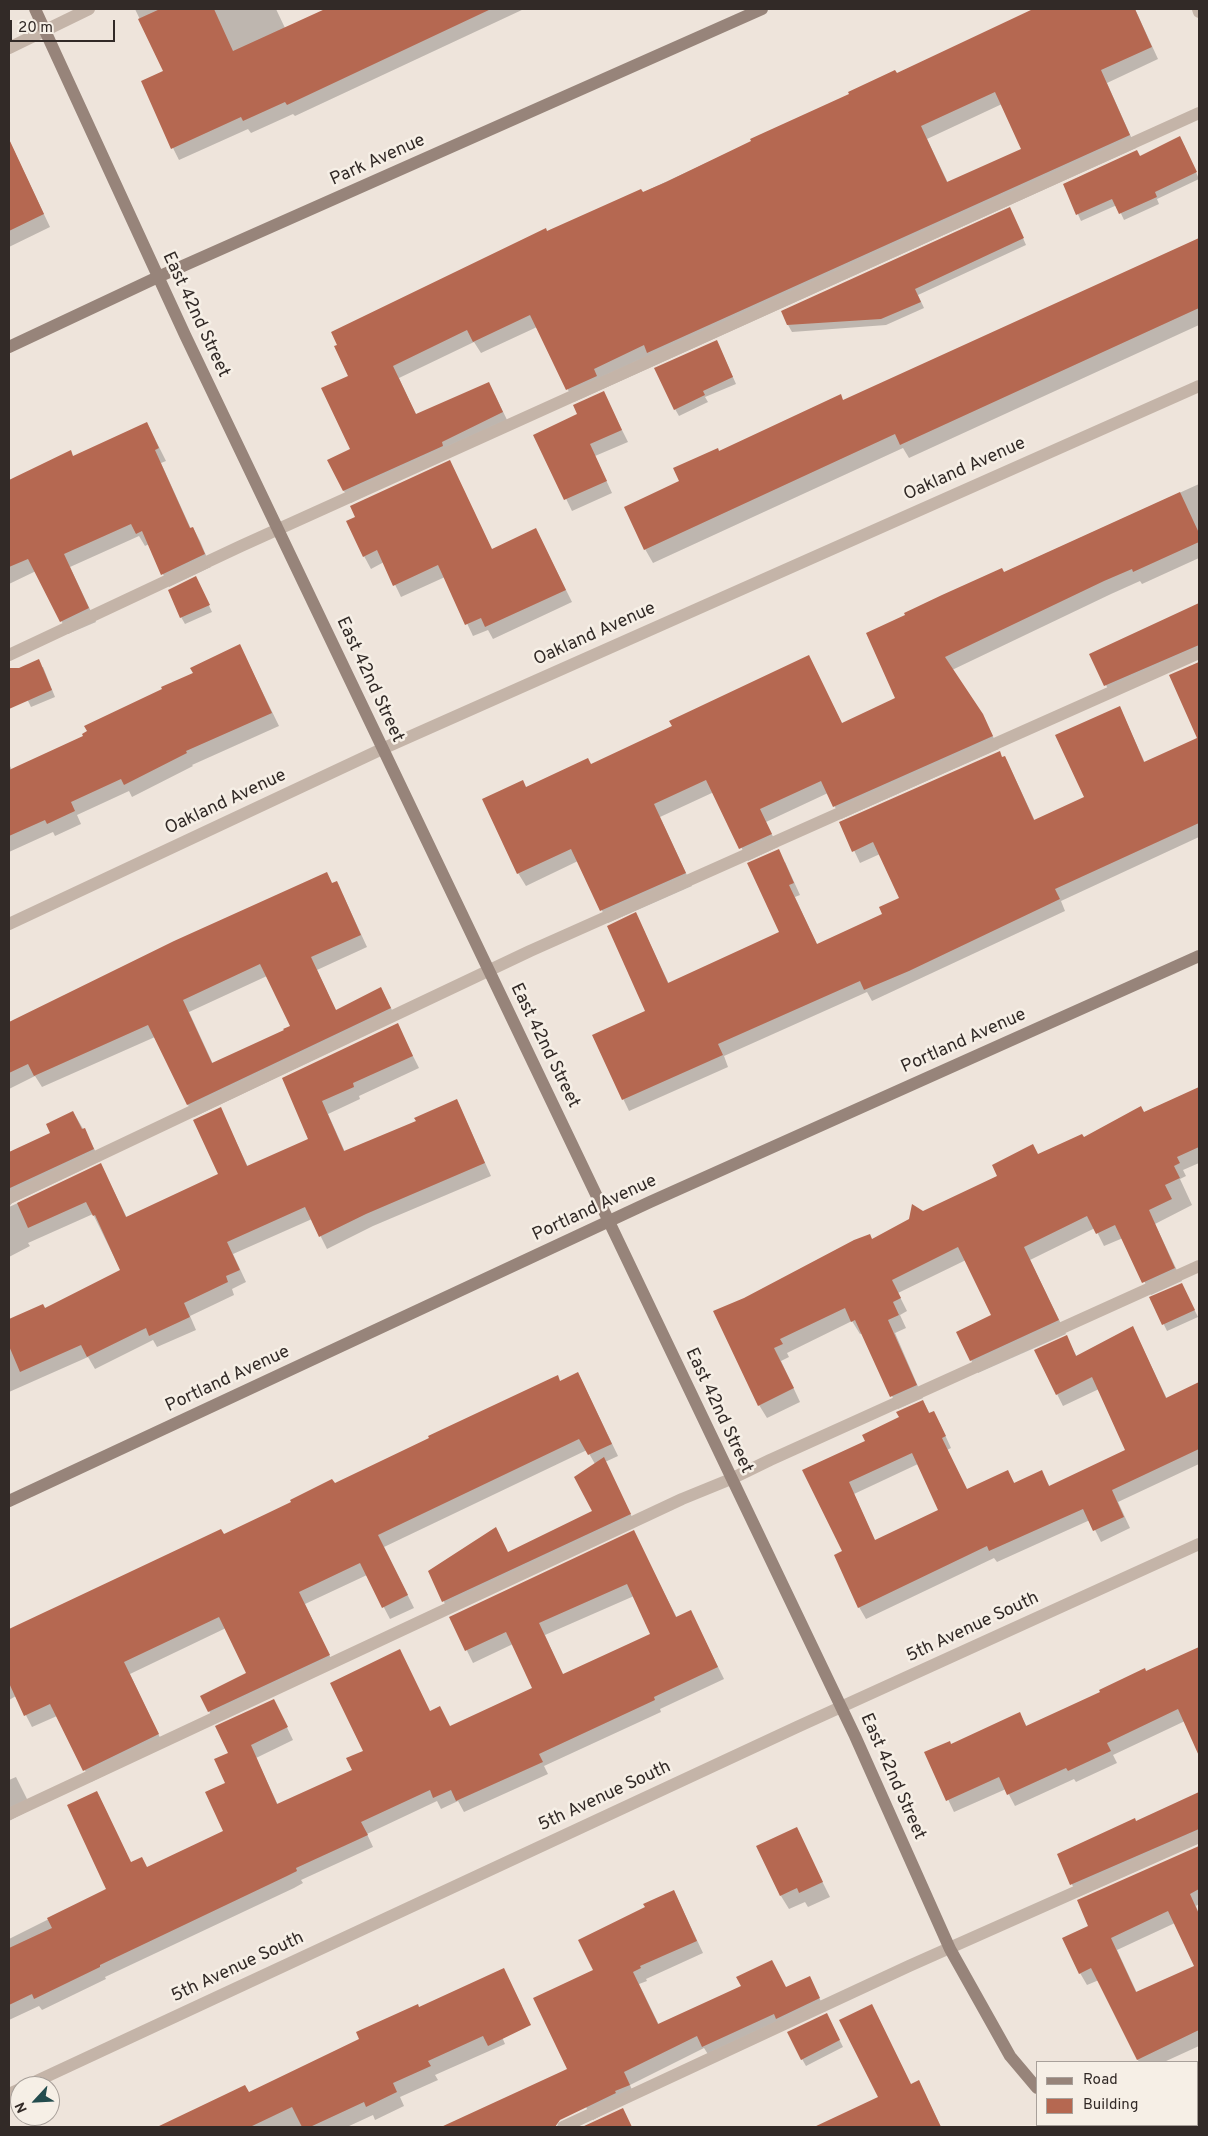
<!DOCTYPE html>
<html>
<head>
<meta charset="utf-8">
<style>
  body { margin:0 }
  #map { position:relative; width:1208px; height:2136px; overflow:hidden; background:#eee4db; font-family:Overpass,sans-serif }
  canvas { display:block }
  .frame { position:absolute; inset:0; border:10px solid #322a27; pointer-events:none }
  .legend { position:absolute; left:1036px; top:2061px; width:162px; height:65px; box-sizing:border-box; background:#f6efe6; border:1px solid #a8a09a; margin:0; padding:6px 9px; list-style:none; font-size:15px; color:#322a27 }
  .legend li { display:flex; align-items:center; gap:10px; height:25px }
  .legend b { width:25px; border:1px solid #a8a09a }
  .north { position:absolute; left:10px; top:2076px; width:50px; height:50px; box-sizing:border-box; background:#f6efe6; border:1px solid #a8a09a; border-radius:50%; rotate:245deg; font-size:14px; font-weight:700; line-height:20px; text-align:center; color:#322a27 }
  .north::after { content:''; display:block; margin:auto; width:18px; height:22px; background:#234c4e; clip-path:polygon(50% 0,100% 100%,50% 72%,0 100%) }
  .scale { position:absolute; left:10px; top:20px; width:105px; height:22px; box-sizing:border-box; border:2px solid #322a27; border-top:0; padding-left:6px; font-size:15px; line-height:18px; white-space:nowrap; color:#322a27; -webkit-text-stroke:4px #f6efe6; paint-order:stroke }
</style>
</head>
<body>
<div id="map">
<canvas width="1208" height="2136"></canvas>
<div class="frame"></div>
<ul class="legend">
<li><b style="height:6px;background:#97847a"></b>Road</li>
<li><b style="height:14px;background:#b56851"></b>Building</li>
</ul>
<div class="north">N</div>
<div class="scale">20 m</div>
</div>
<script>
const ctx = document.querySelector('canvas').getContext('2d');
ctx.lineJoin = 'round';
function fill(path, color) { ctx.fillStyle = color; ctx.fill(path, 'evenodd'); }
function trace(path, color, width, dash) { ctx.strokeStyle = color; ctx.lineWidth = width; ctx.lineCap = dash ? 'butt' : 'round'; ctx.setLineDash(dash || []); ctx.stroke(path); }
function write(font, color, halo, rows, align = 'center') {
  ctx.font = font + ' Overpass,sans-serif'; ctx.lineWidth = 5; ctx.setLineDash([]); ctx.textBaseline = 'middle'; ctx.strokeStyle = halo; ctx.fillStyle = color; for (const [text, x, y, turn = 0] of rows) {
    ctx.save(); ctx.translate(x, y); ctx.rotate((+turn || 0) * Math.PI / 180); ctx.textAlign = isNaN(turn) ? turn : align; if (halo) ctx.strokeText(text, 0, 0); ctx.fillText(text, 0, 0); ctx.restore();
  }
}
const shadow = new Path2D(`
  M135 9H276L285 28 328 9H524L295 116 293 114 251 133 248 129 179 160 173 148 165 72Z
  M1035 9H1135L1158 59 1107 83 1136 148 574 402 537 327 481 353 474 342 399 378 416 415 495 395 509 424 351 503 344 491 352 449 350 377 547 232 642 193ZM1002 104 1023 149 948 183 927 139Z
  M9 140 50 227 9 247Z
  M1184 145 1199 179 1157 199 1159 204 1124 220 1117 205 1081 221 1064 184 1140 157Z
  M1013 215 1026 245 918 295 924 308 886 325 792 332 788 325Z
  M1199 239V325L909 458 903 448 653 563 645 549 719 453 843 401Z
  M720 348 736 384 705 397 708 402 679 416 675 409Z
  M603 392 628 442 595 456 612 493 572 511 535 435 579 415Z
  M147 423 166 461 161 463 191 529 193 528 200 541 211 567 169 587 149 544 145 546 139 536 70 567 96 622 68 634 36 571 9 584V482L46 465 73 457Z
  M450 462 492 550 536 530 572 602 493 639 488 630 473 636 445 577 401 597 384 562 371 569 364 556Z
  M1199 484V558L1142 584 1140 581 1111 594 952 670 989 728 999 749 841 819 828 793 766 822 778 847 748 861 714 792 660 817 692 886 608 923 578 861 526 886 518 873 526 788 591 765 673 726 809 657 842 724 896 699 1003 573Z
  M199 584 212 612 185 624 181 617Z
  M1199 604V658L1112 697 1091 655Z
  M240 646 279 726 192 765 193 766 132 797 129 791 77 815 81 824 55 836 53 832 9 852V764L12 770 84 736Z
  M1199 662V837L1061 901 1065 911 872 1001 867 992 724 1056 728 1067 629 1111 593 1036 646 1012 636 914 669 984 781 932 785 862 800 895 795 897 817 945 884 915 901 898 880 854 860 863 841 823 1005 757 1035 821 1086 797 1120 708 1145 763 1199 738 1171 676Z
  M43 667 55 697 31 707 14 672Z
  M333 884 343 895 367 947 317 970 336 1011 381 988 397 1020 194 1117 155 1037 42 1087 35 1076 9 1089V1023L65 997ZM267 976 291 1027 286 1031 213 1064 189 1012Z
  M397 1024 419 1068 359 1096 360 1099 328 1114 345 1152 417 1122 457 1100 491 1176 373 1226 327 1249 312 1219 233 1254 246 1282 232 1289 234 1295 190 1316 196 1330 157 1347 153 1340 95 1369 88 1357 9 1392V1320L43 1305 45 1309 121 1271 93 1214 28 1243 30 1246 9 1257V1154L52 1134 73 1112 91 1142 100 1161 12 1203 9 1207 101 1165 127 1218 219 1175 220 1108 248 1167 310 1140 284 1078Z
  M1199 1088V1163L1183 1170 1186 1176 1180 1179 1192 1205 1155 1224 1182 1281 1151 1295 1123 1238 1104 1246 1095 1228 1030 1260 1066 1334 978 1373 971 1360 993 1315 966 1260 898 1293 907 1311 900 1315 906 1328 895 1333 923 1398 898 1409 863 1333 860 1334 852 1321 787 1353 789 1357 781 1361 800 1402 767 1418 759 1405 744 1299 872 1240 1039 1155 1084 1139Z
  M1185 1291 1198 1317 1167 1331 1151 1298Z
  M1133 1328 1167 1399 1199 1383V1464L1118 1502 1130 1528 1101 1542 1090 1520 997 1562 994 1558 866 1619 859 1607 843 1552 804 1471 867 1442 923 1401 930 1414 940 1424 951 1448 947 1450 967 1490 1008 1472 1015 1484 1041 1472 1050 1487 1127 1451 1099 1389 1063 1406 1057 1394 1066 1336 1077 1357ZM918 1464 940 1510 875 1541 854 1494Z
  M578 1373 618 1456 605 1462 634 1521 447 1608 429 1571 508 1553 593 1512 595 1464 587 1450 384 1547 414 1608 390 1619 367 1575 305 1604 335 1667 216 1723 209 1711 248 1674 226 1628 130 1674 164 1746 91 1782 57 1716 32 1727 16 1696 9 1700V1631L221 1530 224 1535Z
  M633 1532 677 1618 691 1612 724 1679 660 1709 661 1712 544 1766 548 1774 464 1812 458 1801 441 1809 437 1801 367 1834 373 1847 301 1880 303 1883 294 1888 105 1977 106 1979 42 2010 39 2006 9 2020V1939L107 1890 97 1792 131 1864 147 1868 225 1832 230 1753 280 1713 293 1740 256 1758 278 1805 353 1771 364 1751 430 1712 450 1727 534 1688 513 1644 473 1663 451 1618ZM634 1596 652 1634 563 1676 545 1635Z
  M1199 1648V1730L1192 1734 1185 1721 1113 1755 1117 1763 1076 1782 1074 1779 1015 1806 1006 1789 954 1812 926 1753 951 1745 1020 1714 1027 1727Z
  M16 1777 32 1809 9 1821V1780Z
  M1199 1793V1843L1078 1897 1058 1855 1136 1823Z
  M796 1829 830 1897 808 1907 805 1902 789 1909 781 1896Z
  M1199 1847V1904L1196 1906 1199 1914V2046L1164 2062H1139L1099 1980 1087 1985 1080 1973 1090 1926 1079 1901ZM1175 1923 1195 1967 1137 1993 1117 1950Z
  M674 1891 703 1953 646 1979 647 1981 639 1984 659 2025 786 1988 809 1978 826 2011 711 2059 704 2048 630 2085 635 2097 593 2120 586 2107 594 1971 647 1908Z
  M503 1969 522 2006 494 2018 505 2044 435 2075 438 2080 400 2097 404 2106 375 2120 373 2115 347 2127H162L245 2087 249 2093 361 2040 419 2009Z
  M830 2021 843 2047 806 2066 802 2059Z
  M911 2086 925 2094 941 2127 819 2126Z
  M526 2097 538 2127H483L476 2113Z`);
const building = new Path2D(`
  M160 9H214L233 51 325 9H491L287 105 285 102 243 121 241 117 171 149 141 81 163 71 138 19Z
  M1033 9H1135L1152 47 1101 70 1130 135 647 353 644 345 594 369 597 376 566 390 530 315 473 342 467 330 393 366 416 414 489 382 503 412 442 442 443 446 343 491 327 460 350 449 321 388 348 376 334 346 337 345 331 332 546 228 547 231 641 189 643 192 666 182 751 141 750 139 849 94 848 92 895 70 897 73ZM995 92 1021 149 947 182 921 126Z
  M1180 136 1197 172 1155 192 1157 197 1119 214 1112 199 1076 215 1063 184 1137 150 1140 156Z
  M9 139 44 214 9 231Z
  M1010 207 1024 238 915 289 921 302 881 319 787 325 781 311Z
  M1199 238V308L900 445 895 434 644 550 624 507 679 481 673 468 718 448 719 451 841 394 843 400Z
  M717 340 733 377 703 391 705 395 674 410 654 368Z
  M604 391 622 430 590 444 607 481 564 500 533 435 577 414 573 405Z
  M147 422 159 448 155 450 190 528 193 527 205 554 161 575 142 531 136 534 131 524 64 554 89 608 60 622 28 559 9 567V480L71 450 73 456Z
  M450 460 492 549 536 528 566 590 485 627 481 618 465 625 438 565 393 586 377 550 363 557 346 521 355 517 350 506Z
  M1180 492 1199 533V542L1133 572 1132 569 1104 581 945 657 983 714 993 736 833 807 821 781 760 809 772 834 739 849 706 780 654 804 686 873 600 911 571 849 517 874 482 799 523 780 526 787 588 758 591 764 672 726 669 721 809 655 842 723 895 698 866 633 905 615 904 613 942 595 1002 568 1004 572Z
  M196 576 210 605 180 618 168 590Z
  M1199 603V645L1104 686 1089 654Z
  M240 644 272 713 186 751 187 753 124 785 121 779 71 802 75 811 47 824 45 820 9 836V770L83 736 82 734 87 731 84 726 162 689 161 687 193 673 190 668Z
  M39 659 52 690 9 709V668H19Z
  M1199 662V823L1055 889 1060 899 909 971 864 990 860 981 718 1044 723 1055 622 1100 592 1035 645 1011 607 926 636 912 668 983 779 932 747 863 779 849 794 883 789 885 817 944 882 914 879 907 899 898 873 842 852 852 839 822 1000 751 1002 757 1005 756 1034 820 1084 797 1055 735 1120 706 1144 762 1197 738 1169 675Z
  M327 872 332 883 337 881 361 935 311 957 336 1010 381 987 391 1008 187 1105 148 1025 34 1076 28 1064 9 1073V1022L174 941ZM260 964 290 1026 283 1029 284 1030 212 1063 183 1000Z
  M398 1023 413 1056 353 1083 354 1087 322 1101 344 1151 416 1121 414 1118 457 1099 485 1163 366 1214 319 1237 305 1207 227 1242 240 1270 226 1276 228 1282 184 1303 190 1317 149 1336 146 1328 87 1357 81 1345 20 1372 9 1346V1319L43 1304 45 1308 120 1270 95 1215 93 1216 86 1202 28 1228 17 1203 101 1163 126 1217 218 1174 193 1120 221 1107 247 1166 308 1139 282 1078Z
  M1199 1087V1147L1177 1157 1180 1163 1174 1166 1180 1178 1165 1185 1172 1199 1149 1210 1175 1268 1142 1283 1115 1225 1096 1234 1087 1216 1024 1247 1059 1320 970 1361 956 1332 991 1315 958 1247 892 1280 901 1298 893 1302 899 1315 888 1320 917 1385 890 1397 855 1320 851 1322 845 1308 780 1339 783 1344 774 1348 794 1388 758 1406 713 1311 744 1298 854 1240 870 1234 872 1239 909 1219 912 1204 923 1211 997 1176 992 1165 1033 1144 1038 1154 1082 1134 1084 1137 1141 1106 1144 1112Z
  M73 1111 82 1129 85 1128 94 1149 10 1188 9 1152 50 1133 46 1124Z
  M1182 1283 1195 1310 1162 1325 1149 1297Z
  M1133 1326 1166 1398 1199 1382V1449L1112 1490 1124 1517 1093 1531 1083 1509 989 1551 987 1546 858 1608 834 1555 842 1551 802 1470 865 1441 862 1435 899 1417 896 1412 923 1400 929 1413 934 1411 946 1436 942 1438 967 1489 1008 1470 1014 1483 1042 1470 1049 1486 1125 1450 1092 1377 1056 1395 1034 1350 1067 1335 1076 1356ZM912 1453 938 1510 875 1540 849 1482Z
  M578 1372 612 1444 588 1455 579 1439 378 1535 408 1595 382 1608 360 1563 299 1592 330 1655 208 1712 200 1696 246 1673 219 1617 124 1662 159 1734 83 1771 50 1704 24 1716 9 1683V1629L221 1529 224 1534 291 1502 290 1500 332 1479 335 1483 429 1438 428 1436 558 1375 560 1381Z
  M604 1457 631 1514 442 1602 428 1571 496 1527 508 1552 592 1511 574 1477Z
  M634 1530 676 1617 691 1610 718 1667 654 1697 655 1700 539 1754 543 1762 456 1801 451 1790 433 1798 430 1790 361 1822 368 1835 296 1868 297 1871 287 1876 100 1965V1967L34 1999 32 1994 9 2005V1948L52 1928 47 1918 106 1889 67 1805 97 1791 131 1862 142 1857 147 1867 223 1831 205 1792 225 1783 214 1759 228 1753 215 1726 274 1699 288 1727 251 1745 277 1804 352 1770 346 1758 363 1751 330 1683 400 1649 430 1711 440 1706 450 1726 532 1688 506 1632 465 1651 449 1617ZM627 1584 650 1634 563 1674 539 1623Z
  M1199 1647V1756L1178 1709 1107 1743 1111 1751 1068 1771 1066 1768 1007 1795 999 1777 946 1801 924 1752 950 1741 951 1744 1020 1712 1026 1726 1100 1692 1099 1690 1145 1668 1146 1671Z
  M1199 1792V1829L1070 1885 1057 1854 1135 1818 1136 1821Z
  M797 1827 823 1882 799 1893 797 1888 780 1896 756 1846Z
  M1199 1846V1889L1190 1894 1199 1914V2030L1137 2060 1091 1968 1079 1974 1062 1938 1088 1926 1077 1900ZM1168 1911 1194 1966 1136 1992 1111 1938Z
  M674 1890 697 1941 640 1966 641 1968 633 1972 658 2024 741 1986 736 1977 772 1960 786 1987 810 1976 820 1998 776 2019 774 2014 702 2047 697 2036 624 2072 630 2085 615 2091 616 2093 560 2120 555 2127H441L567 2069 533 1998 593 1970 578 1940 645 1907 643 1904Z
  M504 1968 531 2025 488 2046 483 2036 428 2061 431 2066 393 2083 397 2092 366 2107 364 2102 310 2127H302L292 2107 250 2127H157L245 2085 249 2092 359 2039 356 2032 418 2004 419 2007Z
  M872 2004 911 2084 919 2080 941 2127H814L878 2097 839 2020Z
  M827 2013 840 2040 801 2060 787 2032Z
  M623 2108 632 2127H582Z`);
const lane = new Path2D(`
  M9 48 89 9
  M9 655 241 546 1199 113
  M9 1198 530 951 1199 653
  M9 1814 682 1499 731 1479 770 1460 1199 1266
  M563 2127 909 1966 1199 1837`);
const street = new Path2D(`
  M1198 9 1199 12
  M9 924 382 749 1199 386
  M26 2086 797 1727 1199 1544
  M9 2094 20 2089`);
const secondary = new Path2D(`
  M35 9 185 335 855 1736 950 1949 1010 2056 1037 2088
  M9 347 158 277 762 9
  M9 1501 650 1202 1199 956
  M1067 2125 1069 2127`);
const streetNames = [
  ["Park Avenue",378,161,-24],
  ["East 42nd Street",195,315,65],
  ["Oakland Avenue",965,470,-24],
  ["Oakland Avenue",595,635,-24],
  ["East 42nd Street",369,680,65],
  ["Oakland Avenue",226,803,-25],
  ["Portland Avenue",964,1042,-24],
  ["East 42nd Street",544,1046,64],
  ["Portland Avenue",595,1209,-25],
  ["Portland Avenue",228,1380,-25],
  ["East 42nd Street",718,1411,65],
  ["5th Avenue South",973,1628,-25],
  ["East 42nd Street",892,1777,66],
  ["5th Avenue South",605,1797,-25],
  ["5th Avenue South",238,1968,-25]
];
fill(shadow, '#0003');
fill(building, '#b56851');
trace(lane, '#c4b4a8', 12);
trace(street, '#c4b4a8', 12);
trace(secondary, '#97847a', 12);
write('18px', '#322a27', '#f6efe6', streetNames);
</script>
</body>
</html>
